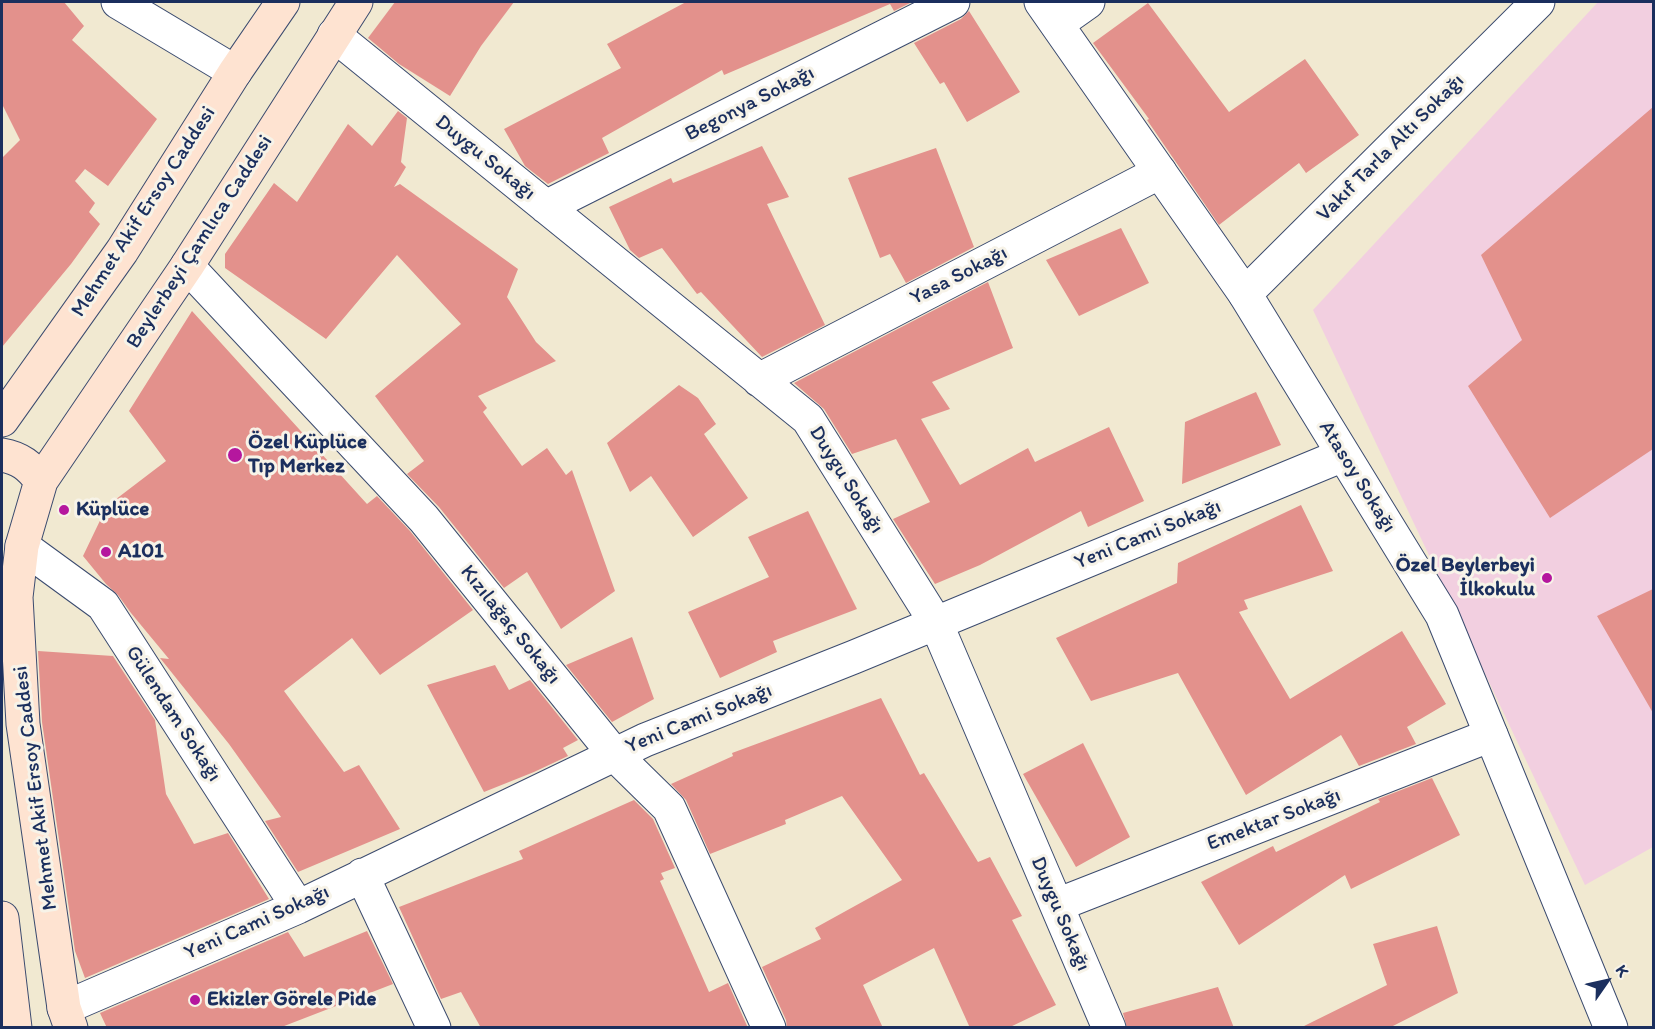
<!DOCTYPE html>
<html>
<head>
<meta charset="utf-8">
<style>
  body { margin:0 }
  #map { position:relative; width:1655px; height:1029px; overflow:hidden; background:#f1e9d1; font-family:Itim,sans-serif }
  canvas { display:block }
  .frame { position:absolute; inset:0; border:3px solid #1b2f5e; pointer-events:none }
  .north { position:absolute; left:1577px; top:951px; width:60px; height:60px; -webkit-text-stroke:4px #f7f3e8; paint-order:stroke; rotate:56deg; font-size:16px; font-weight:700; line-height:24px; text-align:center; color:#1b2f5e }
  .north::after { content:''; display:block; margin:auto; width:21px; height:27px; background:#1b2f5e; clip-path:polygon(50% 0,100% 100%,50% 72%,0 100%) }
</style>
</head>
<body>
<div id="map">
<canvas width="1655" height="1029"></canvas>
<div class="frame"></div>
<div class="north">K</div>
</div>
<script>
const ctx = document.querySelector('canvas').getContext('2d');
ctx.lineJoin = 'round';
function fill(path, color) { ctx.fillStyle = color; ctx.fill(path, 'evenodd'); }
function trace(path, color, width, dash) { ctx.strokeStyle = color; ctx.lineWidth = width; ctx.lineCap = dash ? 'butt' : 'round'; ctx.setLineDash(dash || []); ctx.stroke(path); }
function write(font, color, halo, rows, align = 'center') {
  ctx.font = font + ' Itim,sans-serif'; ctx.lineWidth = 6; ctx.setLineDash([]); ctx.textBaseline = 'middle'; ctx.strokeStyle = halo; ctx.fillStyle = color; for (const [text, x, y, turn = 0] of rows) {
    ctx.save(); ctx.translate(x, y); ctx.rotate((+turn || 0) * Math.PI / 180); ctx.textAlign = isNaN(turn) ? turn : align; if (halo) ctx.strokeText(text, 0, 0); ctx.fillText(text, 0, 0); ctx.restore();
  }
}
const built = new Path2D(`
  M1598 2H1653V847L1585 885 1313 310Z`);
const building = new Path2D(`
  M2 2H64L84 26 72 40 157 119 108 186 85 169 75 181 95 203 89 212 100 224 71 264 2 347V158L20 140 2 104Z
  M395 2H514L481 46 450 96 399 64 368 38Z
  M686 2H912L894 11 890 4 724 75 722 70 602 138 609 153 548 184 525 166 504 129 621 68 607 44Z
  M1148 3 1229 112 1305 59 1359 135 1306 173 1299 163 1219 225 1147 120 1149 119 1093 43Z
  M969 11 1020 92 967 122 944 82 940 84 914 43 961 19Z
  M1653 107V449L1550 518 1468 386 1522 340 1481 255Z
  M398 111 407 118 401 162 406 167 394 187 400 184 518 269 507 297 536 342 556 361 478 396 487 408 483 412 522 466 547 448 566 475 572 470 615 591 561 629 527 572 504 588 439 507 407 474 424 461 375 396 461 324 397 255 326 339 225 268V254L274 183 297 202 348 124 372 146Z
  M762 146 789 197 767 204 825 325 762 357 701 292 697 294 662 248 639 258 630 250 609 207 671 178 673 183Z
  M936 148 974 247 906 283 890 254 880 258 848 178Z
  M1121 228 1149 283 1079 316 1046 260Z
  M988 282 1013 348 932 382 950 409 921 419 960 485 1028 448 1035 462 1109 427 1144 501 1088 527 1081 511 980 565 935 584 893 519 930 502 896 439 852 454 824 409 794 383Z
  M192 311 367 504 377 496 410 531 473 610 380 675 352 638 284 691 344 772 359 765 400 829 298 872 265 821 281 817 229 744 160 658 169 659 131 613 118 595 106 584 83 556 107 506 166 461 129 411Z
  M679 385 698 398 716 424 704 434 748 498 693 537 651 476 630 492 607 443Z
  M1256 392 1281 445 1182 484 1185 422Z
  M1301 505 1333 571 1244 600 1248 609 1239 612 1290 699 1402 631 1446 704 1407 727 1416 744 1359 766 1341 735 1246 795 1178 673 1091 701 1056 638 1177 583 1178 563Z
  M808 511 857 609 773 641 777 652 720 678 688 612 769 577 748 537Z
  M1653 589V713L1597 616Z
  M632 637 654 699 612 722 566 665Z
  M38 651 113 656 155 720 166 794 194 844 228 833 269 899 85 978 75 951 42 722Z
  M495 665 509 690 530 680 578 740 563 748 568 756 534 772 484 792 427 685Z
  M881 698 920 775 924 773 978 862 990 857 1022 916 1012 920 1056 1005 1008 1028H970L934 948 863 985 883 1028H787L786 1020 762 967 821 939 815 928 902 880 842 796 785 820 786 824 710 854 686 800 671 784 733 756 732 753Z
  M1083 743 1130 837 1076 867 1023 774Z
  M1432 778 1460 835 1351 889 1345 875 1239 945 1201 882 1273 846 1276 852 1380 802 1378 799Z
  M634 800 653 819 675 868 661 873 664 879 660 881 709 992 728 983 748 1028H481L461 992 441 999 399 907 523 859 519 851Z
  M1437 926 1458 993 1389 1028H1300L1387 985 1373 944Z
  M367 931 393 984 279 1028H107L100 1013 288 932 304 957Z
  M1218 987 1234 1028H1127L1123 1013Z`);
const minor = new Path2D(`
  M1057 24 1088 2
  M334 35 808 419 936 623 1109 1028
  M546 207 953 2
  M187 266 424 519 614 754 669 808 769 1028
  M1245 294 1538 2
  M759 380 1160 172
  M22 546 103 605 298 907
  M362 875 434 1028
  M1057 905 1491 735
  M64 1008 298 907 645 740 854 657 1343 455`);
const tertiary = new Path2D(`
  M118 2 235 72
  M1041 2 1245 294 1442 615 1611 1028`);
const secondary = new Path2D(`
  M2 420 122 251 235 72 283 2
  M2 455C20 458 30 466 41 481
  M2 918 15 1028
  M71 1028 64 1008 23 724 16 597 22 546 41 481 187 266 356 2`);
const markers = [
  [235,455,8,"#b5179e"],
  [64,510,6,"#b5179e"],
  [106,552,6,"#b5179e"],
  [1547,578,6,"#b5179e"],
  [195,1000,6,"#b5179e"]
];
const streetNames = [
  ["Begonya Sokağı",750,104,-27],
  ["Vakıf Tarla Altı Sokağı",1391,148,-45],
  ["Duygu Sokağı",485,158,39],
  ["Mehmet Akif Ersoy Caddesi",144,212,-57],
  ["Beylerbeyi Çamlıca Caddesi",200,242,-57],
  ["Yasa Sokağı",959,276,-27],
  ["Atasoy Sokağı",1357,477,58],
  ["Duygu Sokağı",846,480,58],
  ["Yeni Cami Sokağı",1148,535,-22],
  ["Kızılağaç Sokağı",510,625,51],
  ["Gülendam Sokağı",173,714,57],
  ["Yeni Cami Sokağı",699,719,-22],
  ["Mehmet Akif Ersoy Caddesi",36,788,-97],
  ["Emektar Sokağı",1274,820,-21],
  ["Duygu Sokağı",1060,914,67],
  ["Yeni Cami Sokağı",257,923,-24]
];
const poiNames = [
  ["Özel Küplüce",248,443],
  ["Tıp Merkez",248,467],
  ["Küplüce",76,510],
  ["A101",118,552],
  ["Özel Beylerbeyi",1535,566,"right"],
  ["İlkokulu",1535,590,"right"],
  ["Ekizler Görele Pide",207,1000]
];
fill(built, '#f2cfe0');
fill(building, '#e3918c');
trace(minor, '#3b4b6f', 35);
trace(tertiary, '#3b4b6f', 35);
trace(secondary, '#3b4b6f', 35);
trace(minor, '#fff', 33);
trace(tertiary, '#fff', 33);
trace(secondary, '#fee3d1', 33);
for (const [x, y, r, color] of markers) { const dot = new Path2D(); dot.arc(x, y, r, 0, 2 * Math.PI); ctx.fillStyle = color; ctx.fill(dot); trace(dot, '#f7f3e8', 2); }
write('21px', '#1b2f5e', '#f7f3e8', streetNames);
write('bold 21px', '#1b2f5e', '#f7f3e8', poiNames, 'left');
</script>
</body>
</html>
